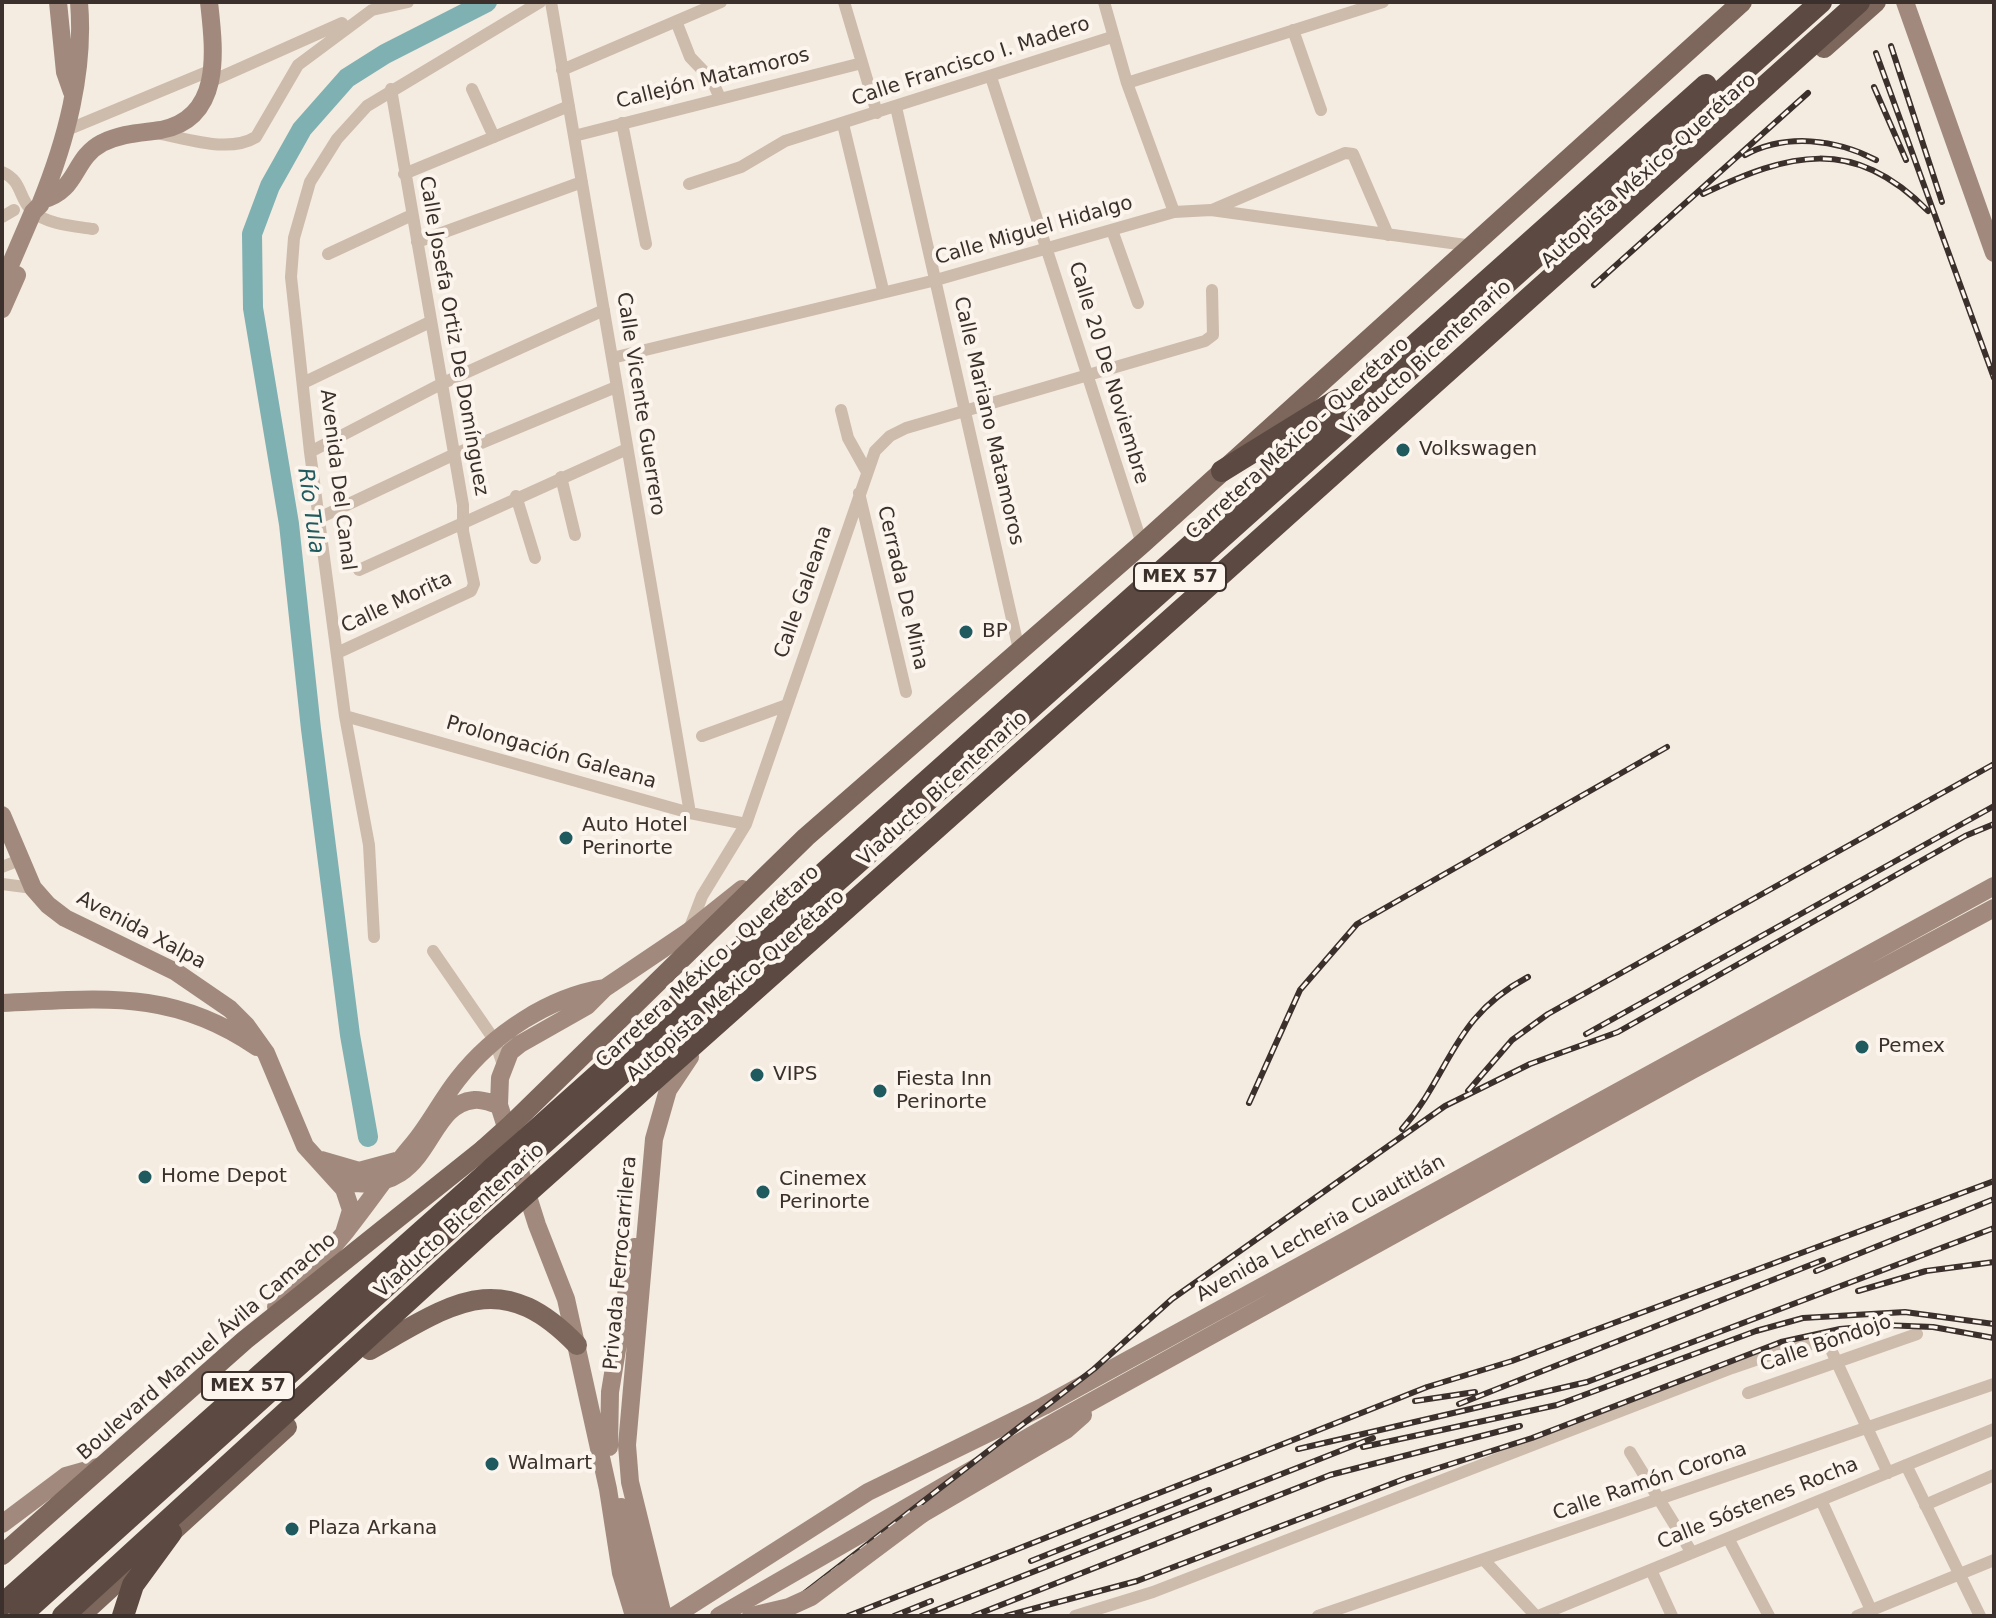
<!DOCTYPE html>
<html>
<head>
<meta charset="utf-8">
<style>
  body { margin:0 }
  #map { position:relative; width:1996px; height:1618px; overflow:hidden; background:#f4ebe1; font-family:"DejaVu Sans",sans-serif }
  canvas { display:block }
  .frame { position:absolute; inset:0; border:4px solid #3b302b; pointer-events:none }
</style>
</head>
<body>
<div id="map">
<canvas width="1996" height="1618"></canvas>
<div class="frame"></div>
</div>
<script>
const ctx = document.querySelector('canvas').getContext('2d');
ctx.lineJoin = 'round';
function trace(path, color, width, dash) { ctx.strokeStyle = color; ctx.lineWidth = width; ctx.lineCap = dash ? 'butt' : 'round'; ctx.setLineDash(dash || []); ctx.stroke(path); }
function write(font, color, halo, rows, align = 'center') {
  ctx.font = font + ' "DejaVu Sans",sans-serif'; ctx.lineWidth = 8; ctx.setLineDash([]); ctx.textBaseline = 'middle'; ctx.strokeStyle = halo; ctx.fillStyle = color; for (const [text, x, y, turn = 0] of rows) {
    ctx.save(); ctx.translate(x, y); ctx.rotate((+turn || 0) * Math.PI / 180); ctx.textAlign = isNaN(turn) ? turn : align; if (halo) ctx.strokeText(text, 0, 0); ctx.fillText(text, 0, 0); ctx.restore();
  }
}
const river = new Path2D(`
  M368 1137 350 1035 311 729 289 524 253 308 252 234 270 186 302 129 347 78 385 54 487 2`);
const street = new Path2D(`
  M551 2 690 813
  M844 2 877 113
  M1104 2 1127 83 1174 212
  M676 21 690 57 712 80 719 96
  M1293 30 1321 110
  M562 70 721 2
  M991 77 1142 544
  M214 80 342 23
  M1127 83 1383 2
  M472 89 494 137
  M896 107 1019 650
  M622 123 646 244
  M843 124 883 290
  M67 130 214 69
  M156 133C186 138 228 154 256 137L298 65 372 10 408 2
  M574 136 862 63
  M2 172C23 181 18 198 32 211 48 225 74 226 93 229
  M404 174 569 106
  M689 184 741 167 785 141 1112 37
  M1212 210 1345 153 1353 154 1388 235
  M2 217 14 210
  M1112 230 1138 303
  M417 242 582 182
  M328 254 412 215
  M612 358 936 280 1174 212 1211 210 1473 246
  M303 383 430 322
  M841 410 848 438 867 472
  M310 452 441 384 604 310
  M561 477 575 535
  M859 493 906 692
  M516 496 535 558
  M319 518 455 454 616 387
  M359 570 627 449
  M337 653 471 591 474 584 463 531V505L391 89
  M345 716 690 813 746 824
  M702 736 787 705
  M2 867 20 860
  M2 884 33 888
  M689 930 702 896 746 824 875 451 890 436 906 428 1205 341 1213 335 1212 290
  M374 937 369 845 345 716 310 452 291 277 294 238 310 182 337 139 367 106 540 2
  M433 951 495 1041 503 1065
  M1748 1393 1917 1334
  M1630 1452 1692 1553
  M1906 1465 1980 1616
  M1821 1500 1871 1610
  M1925 1505 1994 1475
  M1728 1538 1769 1616
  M1484 1560 1536 1616
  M1651 1570 1672 1616
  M1075 1616 1153 1592 1732 1368 1790 1348 1827 1341 1888 1473
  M1318 1616 1994 1384
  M1538 1616 1994 1429
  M1857 1616 1994 1560`);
const secondary = new Path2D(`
  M58 2 65 72 72 92
  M1905 2 1994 253
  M42 200C79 190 72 159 102 143 122 133 141 133 161 130 224 118 214 48 209 2
  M2 284 33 212 40 205C66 141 85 72 79 2
  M2 309 17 275
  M2 815 33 888 48 905 65 918 176 972 230 1009 246 1025 266 1053 305 1146 344 1189 351 1210 344 1233
  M2 1003C101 999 171 988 257 1047
  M321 1160 359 1171 396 1161
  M339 1181C435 1200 421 1105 474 1100 482 1099 491 1103 499 1105
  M276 1307C299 1282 325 1257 346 1231 369 1202 389 1172 413 1144 430 1124 442 1099 458 1079 493 1034 549 997 605 988
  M609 1447 610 1392 634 1247
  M621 1507 649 1616
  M922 1514 1066 1430 1083 1415
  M2 1524 66 1476 105 1465
  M634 1616 621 1573 608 1489 566 1299 537 1225 499 1105 500 1078 510 1052 520 1044 587 1006 605 988 688 932 742 889
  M663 1616 630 1482 627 1445 654 1139 668 1090 690 1057
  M674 1616 868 1492 1044 1406 1994 886
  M719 1616 1058 1420 1692 1070 1994 908`);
const primary = new Path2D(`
  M1824 48 1876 2
  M513 1123 806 837 1142 544 1742 2
  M370 1350C452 1304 500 1265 577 1345
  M2 1555 245 1340 484 1149
  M80 1616 287 1427`);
const highway = new Path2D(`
  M1222 471 1337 400
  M1198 595 1859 2
  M526 1139 1706 85
  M536 1150 1821 2
  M2 1605 495 1166
  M20 1616 505 1179
  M63 1616 491 1225
  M123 1616 133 1585 171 1533`);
const rail = new Path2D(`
  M1891 46 1942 202
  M1876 53 1994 378
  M1874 87 1906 160
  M1745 155C1786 133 1836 139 1876 160
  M1703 194C1789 153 1853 135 1928 211
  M1594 285 1808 93
  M1586 1034 1994 806
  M1468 1091 1512 1040 1548 1014 1994 764
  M1249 1103 1300 990 1357 924 1667 747
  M1402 1129C1452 1072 1451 1018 1528 977
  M1816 1271 1994 1199
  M1858 1291 1926 1271 1994 1262
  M1415 1401 1475 1392
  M1459 1404 1823 1260
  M1363 1447 1557 1405 1756 1331 1803 1318 1905 1312 1994 1324
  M1298 1449 1587 1382 1994 1228
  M1031 1561 1209 1490
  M775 1616 1094 1369 1172 1299 1445 1106 1530 1064 1618 1032 1965 836 1994 824
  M848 1616 1427 1387 1512 1361 1994 1181
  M894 1616 931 1601
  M921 1616 1373 1438
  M973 1616 1330 1475 1520 1426
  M1006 1616 1137 1581 1404 1479 1532 1438 1781 1342 1840 1329 1883 1325 1933 1327 1994 1338`);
const secondaryBridge = new Path2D(`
  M751 1616 789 1607 811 1597 922 1514`);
const primaryBridge = new Path2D(`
  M484 1149 513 1123`);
const highwayBridge = new Path2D(`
  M495 1166 526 1139
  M505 1179 536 1150
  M491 1225 1198 595`);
const markers = [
  [1403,450,8,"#1f5a5e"],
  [966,632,8,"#1f5a5e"],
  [566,838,8,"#1f5a5e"],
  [1862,1047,8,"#1f5a5e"],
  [757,1075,8,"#1f5a5e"],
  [880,1091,8,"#1f5a5e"],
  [145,1177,8,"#1f5a5e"],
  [763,1192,8,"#1f5a5e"],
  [492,1464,8,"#1f5a5e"],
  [292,1529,8,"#1f5a5e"]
];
const shields = [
  [1180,577,92],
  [248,1386,92]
];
const shieldNames = [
  ["MEX 57",1180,577],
  ["MEX 57",248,1386]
];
const streetNames = [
  ["Calle Francisco I. Madero",971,62,-18],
  ["Callejón Matamoros",713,79,-14],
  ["Autopista México-Querétaro",1649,171,-42],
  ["Calle Miguel Hidalgo",1034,231,-16],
  ["Calle Josefa Ortiz De Domínguez",453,336,80],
  ["Viaducto Bicentenario",1427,358,-42],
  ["Calle 20 De Noviembre",1108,373,73],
  ["Calle Vicente Guerrero",640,404,81],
  ["Calle Mariano Matamoros",988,421,77],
  ["Carretera México - Querétaro",1298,439,-42],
  ["Avenida Del Canal",337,480,83],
  ["Cerrada De Mina",902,588,77],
  ["Calle Galeana",804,592,-71],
  ["Calle Morita",397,603,-25],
  ["Prolongación Galeana",551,753,16],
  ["Viaducto Bicentenario",943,789,-42],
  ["Avenida Xalpa",141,931,28],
  ["Carretera México - Querétaro",708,967,-42],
  ["Autopista México-Querétaro",736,986,-41],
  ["Viaducto Bicentenario",460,1221,-42],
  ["Avenida Lecheria Cuautitlán",1321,1229,-29],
  ["Privada Ferrocarrilera",621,1263,-85],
  ["Calle Bondojo",1826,1344,-19],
  ["Boulevard Manuel Ávila Camacho",207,1347,-41],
  ["Calle Ramón Corona",1650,1482,-19],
  ["Calle Sóstenes Rocha",1758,1504,-22]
];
const poiNames = [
  ["Volkswagen",1419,450],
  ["BP",982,632],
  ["Auto Hotel",582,826],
  ["Perinorte",582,849],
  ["Pemex",1878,1047],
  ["VIPS",773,1075],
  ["Fiesta Inn",896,1080],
  ["Perinorte",896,1103],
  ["Home Depot",161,1177],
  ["Cinemex",779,1180],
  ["Perinorte",779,1203],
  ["Walmart",508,1464],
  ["Plaza Arkana",308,1529]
];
const waterNames = [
  ["Río Tula",310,511,82]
];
trace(river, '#7fb0b2', 20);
trace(street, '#cdbbac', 12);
trace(secondary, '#a18a7d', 18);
trace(primary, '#7d675c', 20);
trace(highway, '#5c4a42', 22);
trace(rail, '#3b302b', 6);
trace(rail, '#fbf5ee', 3, [9]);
trace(secondaryBridge, '#a18a7d', 18);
trace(primaryBridge, '#7d675c', 20);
trace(highwayBridge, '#5c4a42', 22);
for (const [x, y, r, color] of markers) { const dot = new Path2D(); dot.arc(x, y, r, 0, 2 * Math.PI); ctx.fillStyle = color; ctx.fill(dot); trace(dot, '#fbf5ee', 3); }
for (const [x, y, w] of shields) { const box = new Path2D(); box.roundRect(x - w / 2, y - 14, w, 28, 6); ctx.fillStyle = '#fbf5ee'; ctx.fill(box); trace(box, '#3b302b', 2); }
write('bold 18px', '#3b302b', null, shieldNames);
write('20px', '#3b302b', '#fbf5ee', streetNames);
write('20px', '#3b302b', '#fbf5ee', poiNames, 'left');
write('italic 22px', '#1f5a5e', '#fbf5ee', waterNames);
</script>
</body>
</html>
